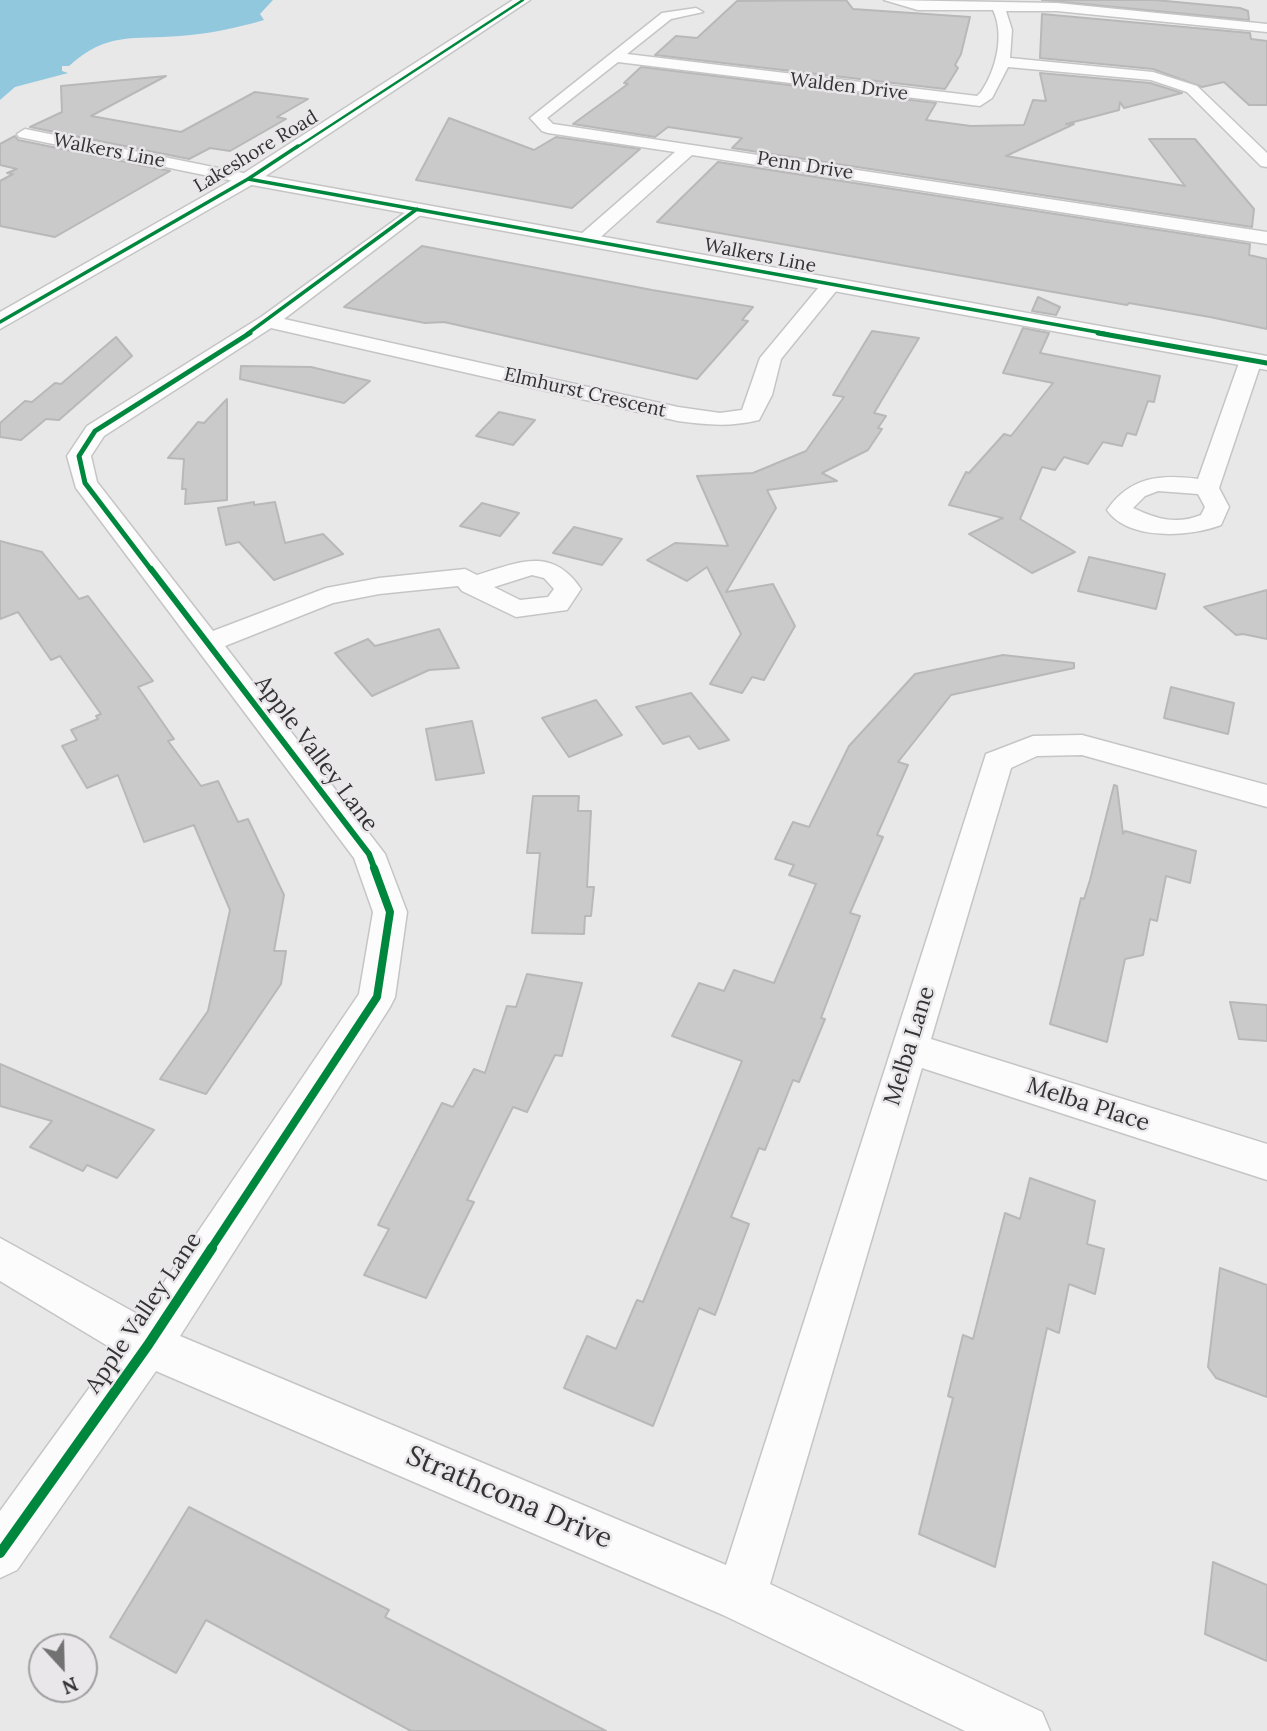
<!DOCTYPE html>
<html>
<head>
<meta charset="utf-8">
<style>
  body { margin:0 }
  #map { position:relative; width:1267px; height:1731px; overflow:hidden; background:#e9e8e9; font-family:Lora,serif }
  canvas { display:block }
  .north { position:absolute; left:28px; top:1633px; width:70px; height:70px; box-sizing:border-box; background:#e9e7ea; border:2px solid #a09fa1; border-radius:50%; rotate:158deg; font-size:19px; font-weight:700; line-height:28px; text-align:center; color:#333334 }
  .north::after { content:''; display:block; margin:auto; width:24px; height:32px; background:#737273; clip-path:polygon(50% 0,100% 100%,50% 72%,0 100%) }
</style>
</head>
<body>
<div id="map">
<canvas width="1267" height="1731"></canvas>
<div class="north">N</div>
</div>
<script>
const ctx = document.querySelector('canvas').getContext('2d');
ctx.lineJoin = 'round';
function fill(path, color) { ctx.fillStyle = color; ctx.fill(path, 'evenodd'); }
function trace(path, color, width, dash) { ctx.strokeStyle = color; ctx.lineWidth = width; ctx.lineCap = dash ? 'butt' : 'round'; ctx.setLineDash(dash || []); ctx.stroke(path); }
function write(font, color, halo, rows, align = 'center') {
  ctx.font = font + ' Lora,serif'; ctx.lineWidth = 5; ctx.setLineDash([]); ctx.textBaseline = 'middle'; ctx.strokeStyle = halo; ctx.fillStyle = color; for (const [text, x, y, turn = 0] of rows) {
    ctx.save(); ctx.translate(x, y); ctx.rotate((+turn || 0) * Math.PI / 180); ctx.textAlign = isNaN(turn) ? turn : align; if (halo) ctx.strokeText(text, 0, 0); ctx.fillText(text, 0, 0); ctx.restore();
  }
}
const water = new Path2D(`
  M0 0H273L260 14 264 20C237 28 208 34 180 36 133 40 108 31 69 66H62V71L68 73 15 87 0 100Z`);
const building = new Path2D(`
  M846 0 853 9 970 17 961 54 955 65 958 68 945 89 655 55 676 36 697 38 737 1Z
  M1042 0H1155L1240 8 1248 11 1249 20Z
  M1042 14 1250 33 1251 39 1267 41V105H1249L1224 82 1202 87 1153 69 1040 58Z
  M641 67 936 103 926 120 971 126 1024 125 1033 100 1046 101 1040 73 1150 83 1182 93 1124 108 1120 102 1119 110 1066 124H1074L1006 156 1185 186 1149 139H1195L1254 209 1252 227 732 148 742 138 668 127 655 137 573 124 628 84 624 83Z
  M166 76 91 116 181 132 255 92 308 99 277 117 286 119 230 151 210 148 189 159 30 127 62 112 61 86Z
  M449 118 534 150 556 137 640 149 572 208 416 180Z
  M15 136 18 140 170 171 55 237 0 226V181L13 174 7 173 17 169 0 165V144Z
  M718 162 1250 244 1249 255 1267 259V329L1210 317 1129 303 1127 305 657 222Z
  M422 246 652 290 753 307 742 320 748 321 697 379 444 322 425 323 344 307Z
  M1038 297 1060 307 1056 315 1032 311Z
  M1023 328 1049 333 1040 353 1160 376 1154 402 1148 401 1136 435 1127 433 1122 446 1103 442 1088 464 1064 457 1055 470 1042 467 1020 519 1075 552 1032 573 969 534 1003 518 949 505 966 472 969 473 1004 434 1011 436 1053 383 1003 373Z
  M872 331 919 338 874 413 886 416 878 428 882 429 868 450 822 473 837 481 767 490 776 508 726 592 773 584 795 626 764 680 752 677 742 693 710 684 741 634 707 567 687 581 647 560 675 543 728 546 697 476 753 473 806 451 844 397 833 395Z
  M116 337 132 356 59 420 46 419 21 440 0 437V423L25 401 32 402 55 383 61 384Z
  M241 366 311 367 370 381 344 403 240 379Z
  M227 399V500L185 504 186 489H182L184 459 168 458 198 422 204 423Z
  M499 412 535 420 513 445 476 436Z
  M254 502V505L275 502 285 543 323 534 343 554 274 580 239 542 226 545 218 508Z
  M482 503 519 513 500 536 460 526Z
  M574 527 622 539 602 565 553 553Z
  M0 541 42 552 79 599 88 596 153 681 138 687 174 739 168 741 201 786 218 781 238 822 248 819 284 895 274 951H286L281 984 206 1094 160 1079 208 1011 230 910 194 825 144 842 118 775 87 788 62 746 77 740 71 730 98 719 96 716 101 714 60 656 51 660 18 612 0 619Z
  M1089 557 1165 574 1156 609 1078 591Z
  M1267 590V639L1243 634 1236 635 1204 607Z
  M439 629 459 668 429 670 372 696 335 653 368 639 375 646Z
  M1003 655 1074 663V668L951 695 898 762 908 765 877 835 883 837 850 913 860 916 821 1018 825 1019 799 1082 793 1080 765 1150 759 1148 731 1217 749 1224 715 1315 699 1308 653 1426 564 1388 587 1336 616 1349 637 1300 643 1302 742 1061 672 1036 699 983 724 991 734 970 774 983 816 884 789 875 794 865 775 859 793 822 809 827 849 746 915 674Z
  M1171 687 1234 703 1228 734 1164 718Z
  M691 693 729 740 699 749 689 736 663 744 636 707Z
  M596 700 622 735 569 757 542 718Z
  M472 721 484 773 436 780 426 729Z
  M1114 785 1117 786 1123 834 1125 831 1196 851 1190 883 1166 876 1157 921 1150 919 1143 955 1125 959 1107 1042 1050 1024 1081 898 1084 899 1090 880Z
  M533 796H579L578 811H591L587 887H594L591 916H585L584 934 532 933 540 853H527Z
  M527 974 582 983 562 1056 555 1055 527 1112 513 1107 467 1200 474 1202 426 1298 364 1275 389 1229 378 1225 442 1103 453 1107 474 1069 485 1073 507 1006 516 1007Z
  M1230 1002 1267 1005V1041L1239 1039Z
  M0 1064 154 1130 117 1178 87 1165 83 1171 30 1147 52 1121 0 1106Z
  M1030 1178 1095 1201 1087 1244 1104 1249 1095 1294 1069 1284 1059 1333 1047 1328 995 1567 919 1534 953 1398 948 1396 963 1335 973 1339 1005 1213 1020 1219Z
  M1220 1268 1267 1285V1397L1216 1378 1208 1367Z
  M189 1507 389 1610 385 1617 606 1731H411L206 1620 176 1673 110 1637Z
  M1213 1562 1267 1585V1661L1205 1634Z`);
const street = new Path2D(`
  M884 0 1057 3 1267 24V32L1057 11H1006L1012 30 1010 58 1153 72 1197 86 1267 153V167L1261 166 1187 92 1151 80 1008 67 992 98 980 106 618 62 547 118 553 124 1267 232V244L692 155 594 243H580L578 239 580 235 675 152 548 133 542 131 530 118 662 13 696 8 703 12 671 19 627 54 977 96 981 92C996 70 1005 35 993 10H918Z
  M25 129 248 174 257 179 248 184 19 137 17 134Z
  M417 204 426 209 423 213 284 319 678 407 720 413 742 410 760 358 824 281H838L841 285 781 359 772 395 759 420C730 427 707 425 678 421L271 328 104 436 91 456 97 482 213 631 326 588 379 578 465 569 477 575C519 562 552 546 581 589L567 610 516 617 462 591 458 586 379 594 333 603 225 646 385 854 407 912 395 997 390 1007 180 1336 726 1565 986 754 1033 736 1082 735 1267 785V807L1082 755 1037 756 1011 768 931 1039 1267 1144V1180L922 1068 770 1584 1042 1712 1050 1731H965L723 1615 156 1371 17 1570 0 1578V1511L116 1351 0 1281V1238L141 1316 359 994 373 912 354 858 76 488 67 456 87 426 261 317ZM532 575 544 578 554 589 548 597 520 600 494 587Z
  M1251 354 1262 360 1219 488 1229 507 1221 525C1190 537 1128 541 1107 510 1130 477 1160 474 1198 479L1240 360ZM1158 491 1198 494 1205 507 1201 515C1176 525 1157 519 1133 508L1145 496Z`);
const secondary = new Path2D(`
  M248 173 1267 356V370L241 183 238 179Z`);
const primary = new Path2D(`
  M513 0H530L255 183 0 329V312L241 175Z`);
const cyclewayFar5 = new Path2D(`
  M296 148 523 0`);
const cyclewayFar4 = new Path2D(`
  M248 179 1108 334
  M0 322 248 179 298 146
  M247 334 417 209`);
const cyclewayFar3 = new Path2D(`
  M1098 333 1267 363
  M152 571 85 483 79 456 95 431 250 333`);
const cyclewayFar2 = new Path2D(`
  M151 569 369 854 375 870`);
const cyclewayFar1 = new Path2D(`
  M210 1250 377 997 390 912 374 868`);
const cycleway = new Path2D(`
  M0 1553 148 1345 212 1248`);
const farStreetnames = [
  ["Walden Drive",849,87,7],
  ["Walkers Line",109,151,11],
  ["Lakeshore Road",256,152,-31],
  ["Penn Drive",805,166,9],
  ["Walkers Line",760,256,11],
  ["Elmhurst Crescent",585,393,13]
];
const streetNames = [
  ["Apple Valley Lane",316,754,53],
  ["Melba Lane",910,1046,-73],
  ["Melba Place",1088,1105,18],
  ["Apple Valley Lane",144,1313,-56]
];
const nearStreetnames = [
  ["Strathcona Drive",509,1498,23]
];
fill(water, '#91c8de');
fill(building, '#cbcacb');
trace(building, '#b9b8b9', 2);
trace(street, '#c6c5c6', 3);
trace(secondary, '#c6c5c6', 3);
trace(primary, '#c6c5c6', 3);
fill(street, '#fcfcfc');
fill(secondary, '#fcfcfc');
fill(primary, '#fcfcfc');
trace(cyclewayFar5, '#00873e', 2.5);
trace(cyclewayFar4, '#00873e', 3.5);
trace(cyclewayFar3, '#00873e', 5);
trace(cyclewayFar2, '#00873e', 6);
trace(cyclewayFar1, '#00873e', 8);
trace(cycleway, '#00873e', 10);
write('19px', '#333334', '#e9e7ea', farStreetnames);
write('23px', '#333334', '#e9e7ea', streetNames);
write('28px', '#333334', '#e9e7ea', nearStreetnames);
</script>
</body>
</html>
